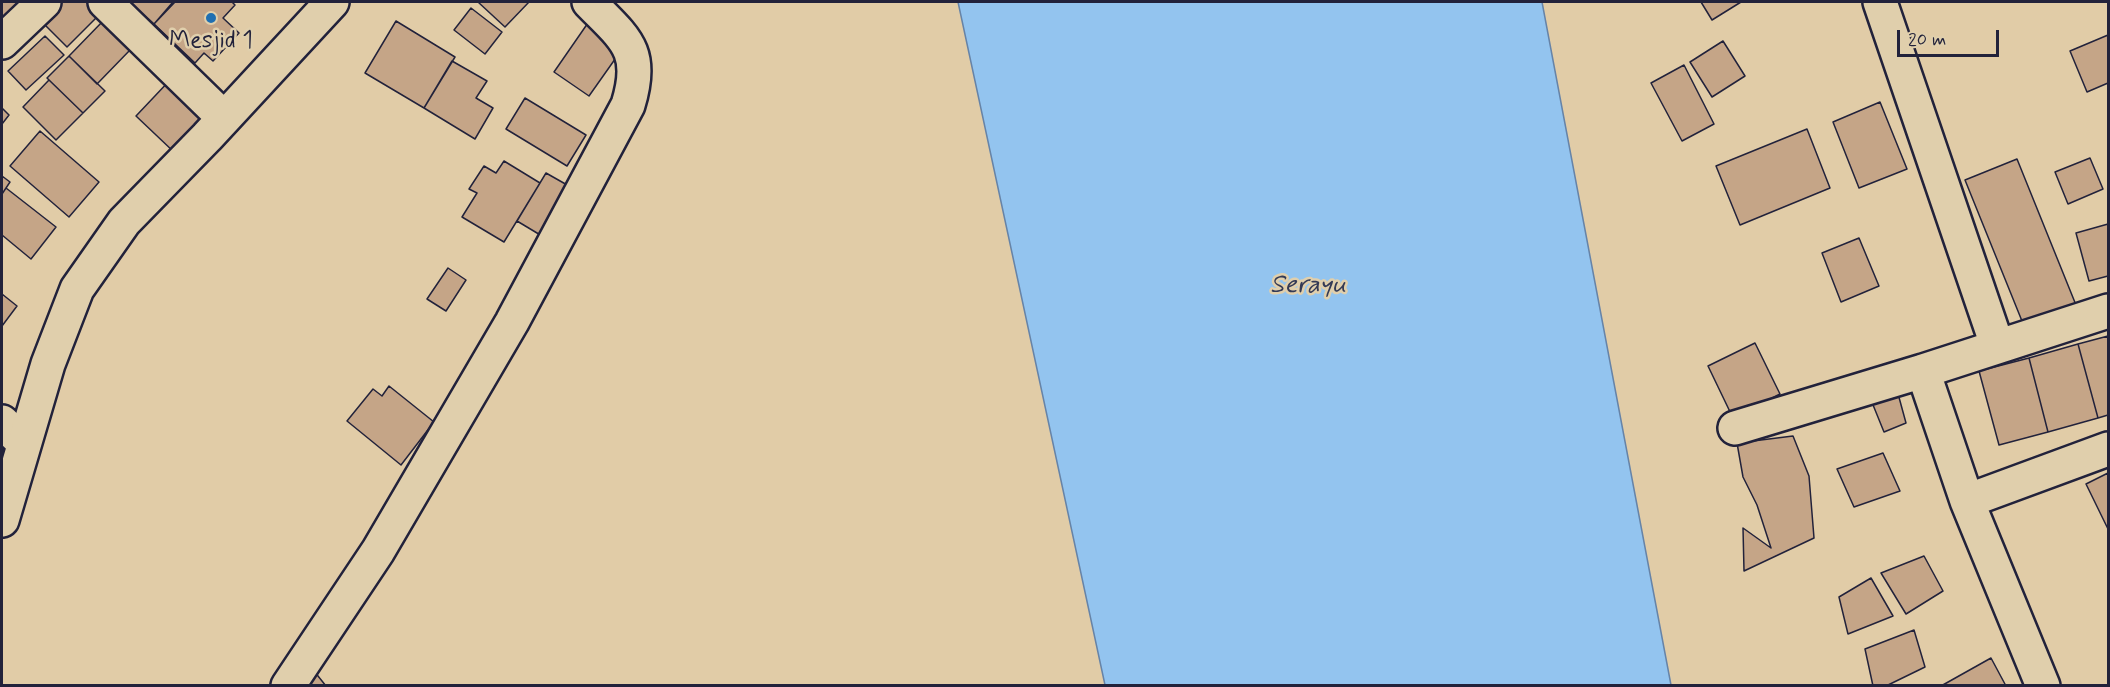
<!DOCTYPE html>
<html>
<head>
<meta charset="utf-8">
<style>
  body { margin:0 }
  #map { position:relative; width:2110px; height:687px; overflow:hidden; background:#e1cca7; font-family:Mynerve,sans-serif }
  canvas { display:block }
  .frame { position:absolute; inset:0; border:3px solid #22223b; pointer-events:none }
  .scale { position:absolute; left:1897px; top:30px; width:102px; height:27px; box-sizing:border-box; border:3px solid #22223b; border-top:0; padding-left:8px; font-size:18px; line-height:21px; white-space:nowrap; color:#22223b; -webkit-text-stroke:4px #e0cfac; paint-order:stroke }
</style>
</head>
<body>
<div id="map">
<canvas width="2110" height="687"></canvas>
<div class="frame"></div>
<div class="scale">20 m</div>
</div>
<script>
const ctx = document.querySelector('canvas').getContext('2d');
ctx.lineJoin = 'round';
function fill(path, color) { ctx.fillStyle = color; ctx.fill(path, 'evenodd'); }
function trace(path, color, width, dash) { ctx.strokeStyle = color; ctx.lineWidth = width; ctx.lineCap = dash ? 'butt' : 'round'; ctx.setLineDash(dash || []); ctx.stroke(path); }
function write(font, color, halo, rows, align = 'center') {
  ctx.font = font + ' Mynerve,sans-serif'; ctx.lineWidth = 5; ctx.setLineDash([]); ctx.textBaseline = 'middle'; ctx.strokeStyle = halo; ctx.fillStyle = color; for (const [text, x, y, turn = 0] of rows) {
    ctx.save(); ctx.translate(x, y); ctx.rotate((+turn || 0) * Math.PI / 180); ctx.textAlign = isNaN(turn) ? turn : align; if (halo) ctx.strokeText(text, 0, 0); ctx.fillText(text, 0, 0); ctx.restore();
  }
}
const water = new Path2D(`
  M958 2H1542L1671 685H1105Z`);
const building = new Path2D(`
  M2 2H19L21 3 2 27Z
  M56 2H86L100 14 67 47 39 19Z
  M129 2H173L154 24Z
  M175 2H232L235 5 223 18 239 33 213 61 204 53 195 63 154 24Z
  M478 2H529L505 27Z
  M1701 2H1741L1712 20Z
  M471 8 502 32 485 54 454 30Z
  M590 20 625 45 589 96 554 72Z
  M103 21 131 49 97 84 69 56Z
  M396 21 455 57 424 108 365 73Z
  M2108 35V83L2087 92 2070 51Z
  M45 36 64 55 26 90 8 71Z
  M1723 41 1745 76 1712 97 1690 62Z
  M69 56 105 91 83 113 47 78Z
  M452 61 487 81 476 98 493 108 475 139 424 108Z
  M1684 65 1714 124 1682 141 1651 83Z
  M171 79 210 116 175 153 136 116Z
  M49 80 83 113 56 140 23 107Z
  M525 98 586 135 567 166 506 129Z
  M1880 102 1907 169 1859 188 1833 122Z
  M2 108 9 115 2 124Z
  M1807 129 1830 188 1740 225 1716 166Z
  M40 131 99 182 69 217 10 166Z
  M2090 158 2103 189 2068 204 2055 172Z
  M2017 159 2076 305 2024 326 1965 180Z
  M504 161 540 183 504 242 462 217 477 193 469 189 484 166 496 173Z
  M546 173 576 190 547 239 517 221Z
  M2 176 10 182 2 194Z
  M6 188 56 227 31 259 2 235V194Z
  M2108 224V276L2089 281 2076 233Z
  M1859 238 1879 286 1841 302 1822 253Z
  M448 268 466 280 446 311 427 299Z
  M2 294 17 306 2 326Z
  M2108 336V415L2098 418 2078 344Z
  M1755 343 1780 394 1733 418 1708 366Z
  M2078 344 2098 418 2048 432 2029 358Z
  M2029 358 2048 432 1999 445 1979 371Z
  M389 386 434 422 401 465 347 421 373 389 382 396Z
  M1897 390 1906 423 1884 432 1869 395Z
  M1793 436 1809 476 1814 538 1744 571 1743 528 1771 548 1757 505 1743 477 1737 443Z
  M1883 453 1900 491 1854 507 1837 469Z
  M2108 473V529L2086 484Z
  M1924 556 1943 591 1906 614 1881 573Z
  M1871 578 1893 616 1848 634 1839 597Z
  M1914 630 1925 667 1886 686H1873L1865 649Z
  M1991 658 2006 686H1941Z
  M314 671 326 686H296Z`);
const street = new Path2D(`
  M105 2 224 118
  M1880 2 1997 345
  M2 42 44 2
  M2 422 24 443
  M1735 428 1923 371
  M1967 501 2108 449
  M288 686 378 551 512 322 628 105C645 50 625 39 589 2
  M2043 686 1967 501 1923 371 2108 311`);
const secondary = new Path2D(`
  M2 520 48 364 77 289 124 222 207 137 332 2`);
const markers = [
  [211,18,6,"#1f6fb2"]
];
const poiNames = [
  ["Mesjid 1",211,42]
];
const waterNames = [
  ["Serayu",1308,287]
];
fill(water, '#93c4ef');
trace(water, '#6683a7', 1.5);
fill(building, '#c5a587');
trace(building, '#22223b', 1.5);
trace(street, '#22223b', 38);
trace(secondary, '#22223b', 38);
trace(street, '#e0cfac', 33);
trace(secondary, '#e0cfac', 33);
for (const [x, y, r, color] of markers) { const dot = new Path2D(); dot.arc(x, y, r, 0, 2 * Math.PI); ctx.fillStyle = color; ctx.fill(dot); trace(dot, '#e0cfac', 2); }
write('24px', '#22223b', '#e0cfac', poiNames);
write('italic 26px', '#333a56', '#e0cfac', waterNames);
</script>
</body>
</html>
